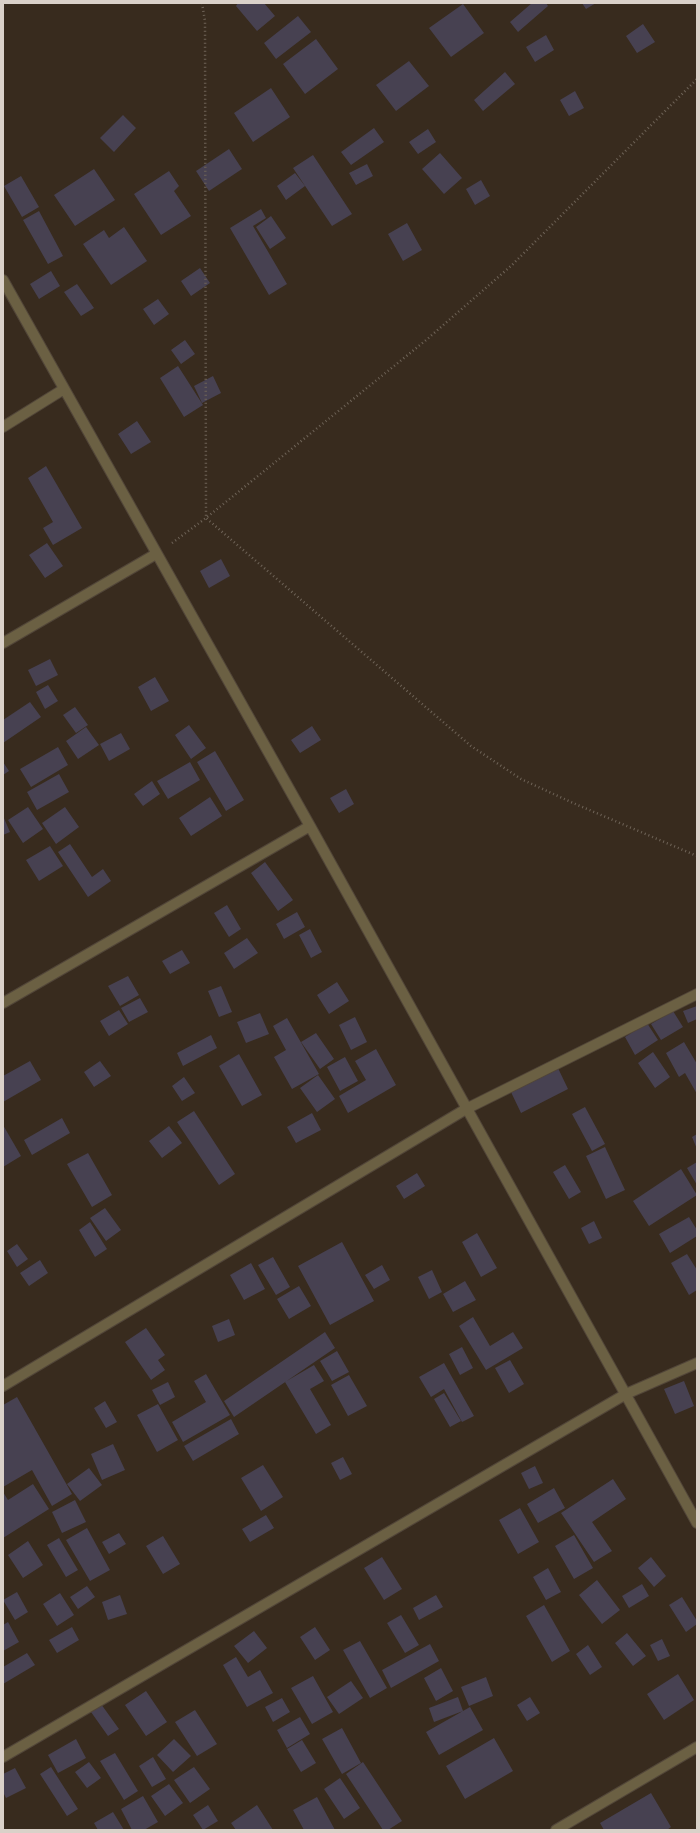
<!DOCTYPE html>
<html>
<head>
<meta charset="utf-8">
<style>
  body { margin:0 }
  #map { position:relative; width:700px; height:1833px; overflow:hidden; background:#382b1e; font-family:"Asap Condensed",sans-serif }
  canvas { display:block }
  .frame { position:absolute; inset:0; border:4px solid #dad1c9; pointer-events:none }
</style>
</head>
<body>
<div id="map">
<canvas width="700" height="1833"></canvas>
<div class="frame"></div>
</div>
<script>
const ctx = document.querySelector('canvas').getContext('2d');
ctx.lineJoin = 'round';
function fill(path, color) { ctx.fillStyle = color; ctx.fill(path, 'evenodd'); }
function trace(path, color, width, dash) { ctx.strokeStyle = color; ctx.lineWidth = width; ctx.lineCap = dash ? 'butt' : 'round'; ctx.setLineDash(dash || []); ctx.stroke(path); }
const building = new Path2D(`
  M238 3H264L275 16 257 31 236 6Z
  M532 3H546L548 6 518 32 510 22Z
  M582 3H596L586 9Z
  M463 4 484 33 451 57 429 28Z
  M298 16 311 32 276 59 264 43Z
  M643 24 655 42 637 53 626 36Z
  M546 35 554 50 535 62 526 47Z
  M316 39 338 69 305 94 283 64Z
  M409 61 429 86 396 111 376 85Z
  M505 72 515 84 483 111 474 100Z
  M271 88 290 117 253 142 234 113Z
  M575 91 584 108 569 116 560 100Z
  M123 115 136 128 114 152 100 138Z
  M374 128 384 142 351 165 341 152Z
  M428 129 436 142 418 154 409 142Z
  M229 149 242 169 209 191 196 171Z
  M440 153 462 178 444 194 422 169Z
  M313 155 352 214 332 226 293 168Z
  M367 164 373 176 356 185 349 173Z
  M94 169 115 200 75 226 54 195Z
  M169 171 179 186 174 191 191 216 161 235 134 194Z
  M295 173 305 186 286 200 277 186Z
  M21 176 39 207 22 217 4 186Z
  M481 180 490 196 475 205 466 189Z
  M261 209 266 218 253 226 287 284 269 295 230 228Z
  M39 211 63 256 48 264 23 220Z
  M271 216 286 238 270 249 256 227Z
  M407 223 422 250 403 261 388 234Z
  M124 227 147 261 111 285 83 244 104 230 109 238Z
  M200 268 210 283 191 296 181 281Z
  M51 271 60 286 39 299 30 284Z
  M77 284 94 308 81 316 64 292Z
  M158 299 169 314 154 325 143 309Z
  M185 340 195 354 181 364 171 350Z
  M178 366 203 405 184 417 160 378Z
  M213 376 221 393 202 403 194 386Z
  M137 421 151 442 131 454 118 434Z
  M46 466 82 528 53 545 43 528 53 522 28 478Z
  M47 543 63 566 45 578 29 555Z
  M221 559 230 576 209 588 200 571Z
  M50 659 58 675 36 686 28 670Z
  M155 677 169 701 151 711 138 687Z
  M48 685 58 701 45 709 36 692Z
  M30 702 41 717 3 743V720Z
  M75 707 88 725 76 733 63 715Z
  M189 725 206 748 191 759 175 735Z
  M312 726 321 740 300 753 291 740Z
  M86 727 99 745 78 759 66 741Z
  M121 733 130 749 109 761 100 744Z
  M58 747 68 765 31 787 20 769Z
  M215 751 244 800 226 811 197 762Z
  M3 762 9 771 3 775Z
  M190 762 200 780 168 799 157 781Z
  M59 774 69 792 37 810 27 792Z
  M152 781 160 794 143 806 134 794Z
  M346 789 354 804 339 813 330 798Z
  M210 797 222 816 191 836 179 818Z
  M28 807 43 829 23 843 8 820Z
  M65 807 79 827 56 844 42 823Z
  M3 816 10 832 3 835Z
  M70 844 92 877 103 869 111 881 88 897 58 852Z
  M50 846 63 866 39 881 26 860Z
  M265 862 293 900 278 911 251 873Z
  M227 905 241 929 229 937 214 913Z
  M297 912 305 927 284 939 276 924Z
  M310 929 322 952 311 958 299 935Z
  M247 938 258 953 234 969 224 953Z
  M182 950 190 963 170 974 162 961Z
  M128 976 139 995 120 1006 108 986Z
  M337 982 349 1001 329 1014 317 995Z
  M221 986 232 1012 219 1017 208 991Z
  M140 998 148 1012 129 1022 121 1008Z
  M697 1006V1019L688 1023 683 1011Z
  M119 1010 128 1024 109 1036 100 1021Z
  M673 1011 683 1027 661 1040 651 1024Z
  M260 1013 269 1034 246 1043 237 1022Z
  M355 1017 367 1042 351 1050 339 1025Z
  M287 1018 319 1074 292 1089 274 1057 286 1050 273 1026Z
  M647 1023 658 1040 635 1055 625 1037Z
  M316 1033 334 1059 320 1069 301 1042Z
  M211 1035 217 1048 183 1066 177 1053Z
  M684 1042 697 1064V1094L685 1073 679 1077 666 1053Z
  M376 1049 396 1085 348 1113 339 1096 366 1080 355 1061Z
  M653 1052 670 1077 655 1088 638 1063Z
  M239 1054 262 1095 242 1106 219 1066Z
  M345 1057 358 1081 340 1091 327 1067Z
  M30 1061 41 1080 3 1102V1076Z
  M100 1061 111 1076 94 1087 84 1072Z
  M557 1066 568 1089 521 1113 510 1090Z
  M318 1075 335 1099 317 1112 300 1088Z
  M184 1077 195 1093 182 1101 172 1086Z
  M585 1107 605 1144 592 1151 572 1114Z
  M194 1111 235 1174 219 1185 177 1122Z
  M312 1113 321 1130 296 1143 287 1127Z
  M62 1118 70 1133 32 1155 24 1140Z
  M3 1125 21 1156 3 1167Z
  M169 1126 182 1143 162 1158 149 1141Z
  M697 1134V1149L692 1137Z
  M605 1147 625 1190 606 1199 586 1156Z
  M88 1153 112 1195 92 1207 67 1164Z
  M697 1162V1185L687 1168Z
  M565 1165 581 1192 569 1199 553 1172Z
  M681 1169 697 1195 649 1226 633 1201Z
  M417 1173 425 1186 404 1199 396 1186Z
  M105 1208 121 1230 106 1241 90 1218Z
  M689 1217 697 1230V1236L670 1253 659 1234Z
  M594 1221 602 1238 589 1244 581 1228Z
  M90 1222 107 1249 95 1257 79 1230Z
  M477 1233 497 1268 481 1277 462 1242Z
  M342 1242 374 1301 330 1325 298 1266Z
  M17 1244 28 1259 17 1267 7 1251Z
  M687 1254 697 1270V1290L689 1295 671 1263Z
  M273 1257 290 1287 276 1295 258 1265Z
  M40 1260 48 1273 29 1286 20 1273Z
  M251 1263 265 1289 244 1300 230 1275Z
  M382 1265 390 1280 374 1289 365 1275Z
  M432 1270 442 1292 429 1299 418 1277Z
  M465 1281 476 1300 453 1312 443 1294Z
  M299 1286 311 1306 289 1319 277 1299Z
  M473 1317 490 1346 513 1332 523 1348 486 1370 459 1326Z
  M229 1319 235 1335 218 1342 212 1326Z
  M146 1328 165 1355 158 1360 165 1370 151 1380 125 1342Z
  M325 1332 335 1348 234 1417 224 1401Z
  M462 1347 473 1368 460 1375 449 1354Z
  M337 1351 349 1372 332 1381 320 1361Z
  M510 1360 524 1384 509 1393 495 1368Z
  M444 1363 474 1416 462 1422 444 1389 431 1397 419 1377Z
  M314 1365 324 1381 310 1389 331 1425 316 1434 285 1382Z
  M206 1374 230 1415 183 1442 172 1422 206 1402 194 1381Z
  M349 1375 367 1406 348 1416 331 1385Z
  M684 1381 694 1406 675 1414 664 1389Z
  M168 1382 175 1397 160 1405 152 1390Z
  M444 1393 461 1421 450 1427 434 1399Z
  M17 1397 72 1494 52 1506 32 1470 3 1487V1405Z
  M105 1401 117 1422 106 1428 94 1408Z
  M158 1404 178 1440 157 1452 137 1415Z
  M231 1419 239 1434 193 1461 184 1446Z
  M113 1444 125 1470 102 1480 91 1454Z
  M343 1457 352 1474 340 1480 331 1463Z
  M263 1465 283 1497 261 1511 241 1478Z
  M535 1466 543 1483 529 1489 521 1473Z
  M89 1468 102 1485 80 1501 67 1484Z
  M613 1479 626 1499 592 1522 612 1551 594 1562 561 1513Z
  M33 1484 49 1509 3 1538V1492L8 1500Z
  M554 1488 565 1508 538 1523 527 1504Z
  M75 1500 86 1522 62 1533 52 1512Z
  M520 1508 539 1542 518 1554 499 1520Z
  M266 1515 274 1528 250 1542 242 1529Z
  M87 1528 110 1570 90 1581 66 1540Z
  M119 1533 126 1544 109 1554 102 1542Z
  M574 1535 593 1568 574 1579 555 1546Z
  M163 1536 180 1564 163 1574 146 1546Z
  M59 1538 78 1570 66 1577 47 1545Z
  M28 1541 43 1565 23 1578 8 1555Z
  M382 1557 402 1589 384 1600 364 1568Z
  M651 1557 666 1576 654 1587 638 1568Z
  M548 1568 561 1592 546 1600 533 1577Z
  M597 1580 620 1610 602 1624 579 1595Z
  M642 1584 649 1596 629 1608 622 1596Z
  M87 1586 95 1597 78 1609 70 1597Z
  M17 1592 28 1612 15 1620 3 1600Z
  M60 1593 74 1615 57 1626 43 1604Z
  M120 1595 127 1614 108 1620 102 1602Z
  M436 1595 443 1607 419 1620 413 1608Z
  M682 1597 697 1621V1624L686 1632 669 1605Z
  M544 1605 570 1651 552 1662 526 1616Z
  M401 1615 419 1645 405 1653 387 1623Z
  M8 1622 19 1642 3 1651V1625Z
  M72 1627 79 1640 57 1653 49 1640Z
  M315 1627 330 1650 315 1660 300 1637Z
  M254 1631 267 1648 248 1663 234 1646Z
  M627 1633 646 1656 633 1666 615 1643Z
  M662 1639 670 1656 658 1661 650 1645Z
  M360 1641 387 1688 370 1698 343 1650Z
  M430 1644 439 1661 391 1688 382 1670Z
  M588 1645 602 1667 590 1675 576 1654Z
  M27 1653 35 1665 3 1684V1667Z
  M236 1657 248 1677 260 1670 273 1693 247 1707 223 1665Z
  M441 1668 453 1691 436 1701 424 1678Z
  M678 1674 694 1700 664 1720 647 1694Z
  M313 1676 333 1712 312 1724 291 1688Z
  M486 1677 493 1696 469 1706 461 1687Z
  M351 1681 363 1698 339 1714 327 1697Z
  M146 1691 167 1722 146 1736 125 1705Z
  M458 1697 463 1711 434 1722 429 1708Z
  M530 1697 540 1713 527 1721 517 1705Z
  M282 1698 290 1712 273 1722 265 1707Z
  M101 1704 119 1729 108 1736 91 1712Z
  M470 1707 483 1730 439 1755 426 1732Z
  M195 1710 217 1744 197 1756 175 1722Z
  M300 1717 310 1734 287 1748 277 1730Z
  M342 1728 361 1763 342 1774 322 1739Z
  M494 1738 513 1771 465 1799 446 1766Z
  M76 1739 86 1758 58 1773 48 1755Z
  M174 1739 191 1756 173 1772 157 1755Z
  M302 1740 316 1763 301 1772 287 1749Z
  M115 1753 138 1791 124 1800 100 1761Z
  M153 1757 166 1779 152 1787 139 1766Z
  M89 1762 101 1778 87 1788 75 1772Z
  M363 1762 402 1821 388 1830H383L346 1774Z
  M51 1767 78 1809 67 1816 40 1774Z
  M194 1767 210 1789 190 1803 174 1780Z
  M15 1768 26 1788 6 1798 3 1792V1774Z
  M340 1778 360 1808 344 1819 324 1789Z
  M169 1784 183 1803 165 1816 151 1796Z
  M651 1793 671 1827 667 1830H604L600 1823Z
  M143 1796 158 1822 144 1830H132L121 1809Z
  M317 1797 335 1830H304L293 1810Z
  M208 1805 218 1821 203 1830 193 1815Z
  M257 1805 273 1830H236L231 1823Z
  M113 1812 124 1830H98L94 1823Z`);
const path = new Path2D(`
  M202 3 205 21 206 518 471 746 521 779 573 803 697 856
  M172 543 206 518 425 341 512 265 697 79`);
const minor = new Path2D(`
  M3 280 310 826 697 1523
  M3 427 64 389
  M3 643 156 554
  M3 1003 310 826
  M3 1386 466 1109 697 994
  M3 1757 626 1394 697 1363
  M556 1830 697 1747`);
fill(building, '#474151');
trace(minor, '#524639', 12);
trace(path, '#6f6458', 2.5, [1, 3]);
trace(minor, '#6b6043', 10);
</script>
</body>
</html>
